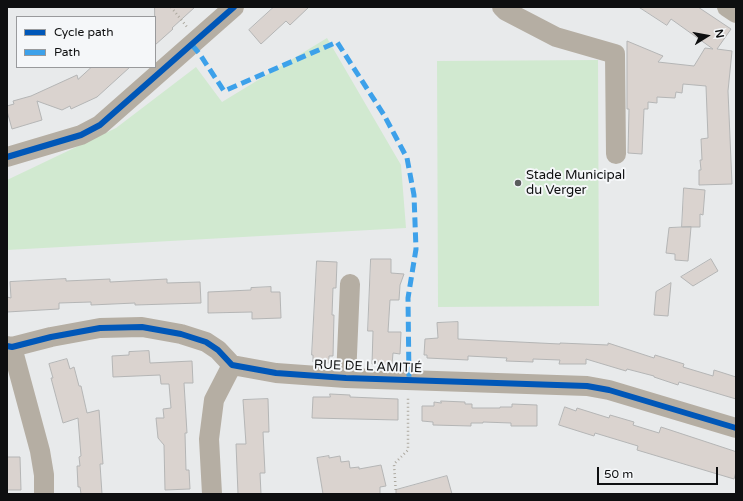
<!DOCTYPE html>
<html>
<head>
<meta charset="utf-8">
<style>
  body { margin:0 }
  #map { position:relative; width:743px; height:501px; overflow:hidden; background:#e8eaeb; font-family:"Varela Round",sans-serif }
  canvas { display:block }
  .frame { position:absolute; inset:0; border:8px solid #0e0f10; pointer-events:none }
  .legend { position:absolute; left:16px; top:16px; width:140px; height:52px; box-sizing:border-box; background:#f5f7f9; border:1px solid #999a9c; margin:0; padding:5px 7px; list-style:none; font-size:12px; color:#0e0f10 }
  .legend li { display:flex; align-items:center; gap:8px; height:20px }
  .legend b { width:20px; border:1px solid #999a9c }
  .north { position:absolute; left:687px; top:16px; width:40px; height:40px; -webkit-text-stroke:3px #f5f7f9; paint-order:stroke; rotate:79deg; font-size:11px; font-weight:700; line-height:16px; text-align:center; color:#0e0f10 }
  .north::after { content:''; display:block; margin:auto; width:14px; height:18px; background:#0e0f10; clip-path:polygon(50% 0,100% 100%,50% 72%,0 100%) }
  .scale { position:absolute; left:597px; top:467px; width:121px; height:18px; box-sizing:border-box; border:2px solid #0e0f10; border-top:0; padding-left:5px; font-size:12px; line-height:14px; white-space:nowrap; color:#0e0f10; -webkit-text-stroke:3px #f5f7f9; paint-order:stroke }
</style>
</head>
<body>
<div id="map">
<canvas width="743" height="501"></canvas>
<div class="frame"></div>
<ul class="legend">
<li><b style="height:5px;background:#0057b8"></b>Cycle path</li>
<li><b style="height:5px;background:#3da1ea"></b>Path</li>
</ul>
<div class="north">N</div>
<div class="scale">50 m</div>
</div>
<script>
const ctx = document.querySelector('canvas').getContext('2d');
ctx.lineJoin = 'round';
function fill(path, color) { ctx.fillStyle = color; ctx.fill(path, 'evenodd'); }
function trace(path, color, width, dash) { ctx.strokeStyle = color; ctx.lineWidth = width; ctx.lineCap = dash ? 'butt' : 'round'; ctx.setLineDash(dash || []); ctx.stroke(path); }
function write(font, color, halo, rows, align = 'center') {
  ctx.font = font + ' "Varela Round",sans-serif'; ctx.lineWidth = 4; ctx.setLineDash([]); ctx.textBaseline = 'middle'; ctx.strokeStyle = halo; ctx.fillStyle = color; for (const [text, x, y, turn = 0] of rows) {
    ctx.save(); ctx.translate(x, y); ctx.rotate((+turn || 0) * Math.PI / 180); ctx.textAlign = isNaN(turn) ? turn : align; if (halo) ctx.strokeText(text, 0, 0); ctx.fillText(text, 0, 0); ctx.restore();
  }
}
const green = new Path2D(`
  M327 38 401 165 406 228 7 250V180L116 128 196 67 222 102Z
  M598 60 599 306 438 307 437 61Z`);
const building = new Path2D(`
  M155 7H195L172 28 173 29 155 45Z
  M274 7H309L290 25 286 21 261 44 249 30Z
  M639 7H698L731 29 717 49 732 51 728 91 732 184 699 185V170H701L700 160H702L701 139 708 138 706 86 683 84 682 93 676 92 675 98 657 97V103L648 102V109H644L642 154 628 153 629 109H627V41L663 56 658 62 694 66 705 48 713 49 671 19 667 25Z
  M92 67H130L97 97 71 109 70 106 62 110 37 101 42 120 12 129 7 111V106L14 104 13 101 31 96 77 75 78 79Z
  M684 188 705 190 703 215 700 214V227H682Z
  M691 227 688 261 675 260V254L666 253 669 228Z
  M371 259H391V273L404 274 400 285 399 300H390L388 332H401L400 354 393 353 392 365 372 364 373 331H368Z
  M711 259 718 271 693 286 681 277Z
  M317 261 337 262 336 288H333L332 315H334L333 356H329V363L313 362V355H312Z
  M66 279V281L110 279V282L167 279V283L200 282 201 303 135 305V303L91 305V302L59 303V309L7 312V297L11 298 10 282Z
  M671 283 668 316 654 315 656 292Z
  M271 287V292H280L281 318 252 319V312L208 313V292L251 290V288Z
  M458 322V339L560 344V343L608 345V343L654 358 655 355 684 364 683 367 713 376 714 370 736 377V399L679 382 678 385 654 377V376L627 369 626 371 586 359V364H559L560 360 533 359V362L506 361 507 358 468 356V360L427 358V355H424L425 339 438 338 437 323Z
  M149 351 150 363 192 361 193 383H184L187 433H185L186 470H189L190 489 165 490 164 445 158 438 156 418H164L163 409 171 408 169 384H161L160 375 113 377 112 356 129 355V352Z
  M67 359 70 369 74 367 79 386H81L87 413 99 410 103 464H100L102 494H81L80 487H78L77 466H80L79 457 81 456 78 418 63 423 51 378H53L49 364Z
  M330 394 350 395V397L398 399V420L312 418 313 397H330Z
  M268 399 269 432H263L265 473H260L261 494H238L236 444H246L243 400Z
  M441 401 465 402V404H472V408H500V407H512V404L537 405V426H511V423L483 422V423H471V426L433 425V422L422 421V406H434V402L441 403Z
  M565 407 576 411 577 408 609 418 610 415 634 422 633 425 659 433 661 427 734 451 736 452V472L734 479 637 450 638 446 595 433 594 436 559 425Z
  M329 456V458L340 456 341 462 349 461 350 468 359 467V469L381 465 386 486 380 487V494H323L317 458Z
  M7 457H20L21 490H7Z
  M447 476 452 494H396V490Z`);
const path = new Path2D(`
  M171 7 187 27
  M396 494 394 464 408 450V398`);
const minor = new Path2D(`
  M502 7 506 11 556 37 615 54 616 154
  M727 7 736 13
  M7 157 81 135 100 125 234 7
  M7 346 12 347 51 337 100 328 142 327 181 334 206 342 218 350 232 365 276 373 346 378 587 386 609 390 736 428
  M12 347 40 451 44 475V494
  M346 378 350 284
  M212 494 209 439 214 400 232 365`);
const quiet = new Path2D(`
  M192 45 199 53 224 91 337 42 384 115 407 158 414 195 416 249 408 298 409 379`);
const cycleway = new Path2D(`
  M7 157 81 135 100 125 234 7
  M7 346 12 347 51 337 100 328 142 327 181 334 206 342 218 350 232 365 276 373 346 378 587 386 609 390 736 428`);
const markers = [
  [518,183,4,"#5a5c5d"]
];
const poiNames = [
  ["Stade Municipal",526,176],
  ["du Verger",526,191]
];
const streetNames = [
  ["RUE DE L'AMITIÉ",368,367,2]
];
fill(green, '#d1e9d0');
fill(building, '#dad3cf');
trace(building, '#b4b5b5', 1);
trace(path, '#ada9a0', 2.5, [1, 3]);
trace(minor, '#b5aea3', 20);
trace(quiet, '#3da1ea', 5, [10, 5]);
trace(cycleway, '#0057b8', 6);
for (const [x, y, r, color] of markers) { const dot = new Path2D(); dot.arc(x, y, r, 0, 2 * Math.PI); ctx.fillStyle = color; ctx.fill(dot); trace(dot, '#f5f7f9', 1.5); }
write('13px', '#0e0f10', '#f5f7f9', poiNames, 'left');
write('13px', '#0e0f10', '#f5f7f9', streetNames);
</script>
</body>
</html>
